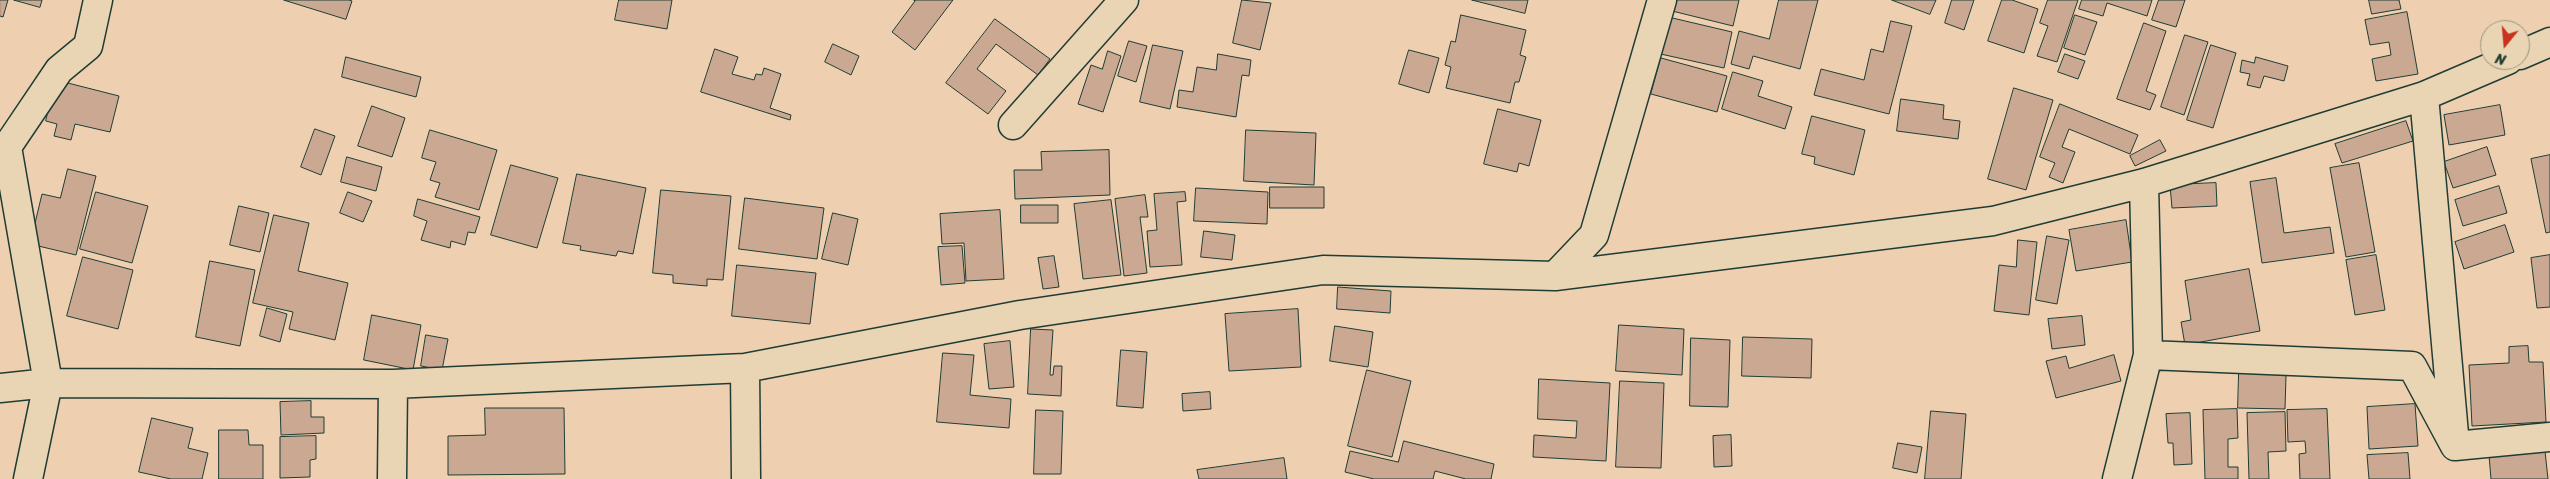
<!DOCTYPE html>
<html>
<head>
<meta charset="utf-8">
<style>
  body { margin:0 }
  #map { position:relative; width:2550px; height:479px; overflow:hidden; background:#eed0b1; font-family:Sriracha,sans-serif }
  canvas { display:block }
  .north { position:absolute; left:2480px; top:20px; width:50px; height:50px; box-sizing:border-box; background:#e9d4b3; border:1px solid #989880; border-radius:50%; rotate:197deg; font-size:14px; font-weight:700; line-height:20px; text-align:center; color:#1f3d34 }
  .north::after { content:''; display:block; margin:auto; width:18px; height:22px; background:#c8321e; clip-path:polygon(50% 0,100% 100%,50% 72%,0 100%) }
</style>
</head>
<body>
<div id="map">
<canvas width="2550" height="479"></canvas>
<div class="north">N</div>
</div>
<script>
const ctx = document.querySelector('canvas').getContext('2d');
ctx.lineJoin = 'round';
function fill(path, color) { ctx.fillStyle = color; ctx.fill(path, 'evenodd'); }
function trace(path, color, width, dash) { ctx.strokeStyle = color; ctx.lineWidth = width; ctx.lineCap = dash ? 'butt' : 'round'; ctx.setLineDash(dash || []); ctx.stroke(path); }
const building = new Path2D(`
  M0 0H8L3 17 0 16Z
  M14 0H42L40 7Z
  M284 0H349L352 1 346 19Z
  M619 0H672L667 29 615 20Z
  M914 0H953L915 50 892 32 915 1Z
  M1242 0 1271 3 1260 50 1233 43Z
  M1472 0H1528L1525 13Z
  M1671 0H1739L1733 26 1668 10Z
  M1779 0H1818L1800 69 1753 56 1749 69 1731 64 1739 31 1769 39Z
  M1892 0H1936L1930 14Z
  M1952 0H1974L1964 30 1945 23Z
  M2002 0H2012L2038 9 2024 53 1988 41Z
  M2048 0H2078L2057 62 2037 56 2048 26 2040 23Z
  M2082 0H2152L2147 16 2107 3 2103 16 2079 9Z
  M2159 0H2185L2176 27 2152 20Z
  M2369 0H2399L2401 9 2372 14Z
  M2407 12 2418 74 2376 81 2372 59 2391 55 2389 42 2370 45 2365 20Z
  M1461 15 1526 30 1520 55 1526 57 1519 82H1515L1510 103 1446 88 1451 67 1445 65 1451 41 1455 42Z
  M2075 15 2097 22 2085 55 2064 48Z
  M1664 16 1732 32 1724 68 1656 53Z
  M995 19 1050 59 1038 75 996 44 977 69 1006 91 988 114 946 83Z
  M1891 21 1912 26 1889 114 1814 95 1821 69 1864 80 1871 49 1883 52Z
  M2144 23 2166 31 2146 91 2156 95 2150 110 2117 99Z
  M2185 35 2208 42 2184 115 2161 107Z
  M1129 41 1147 46 1136 82 1118 76Z
  M833 44 859 56 851 75 825 62Z
  M1153 45 1183 51 1170 109 1140 102Z
  M2211 45 2236 53 2213 128 2187 120Z
  M715 49 738 57 732 74 754 80 756 74 762 75 764 68 781 74 770 108 791 115 790 120 701 92Z
  M1409 50 1439 58 1429 93 1399 84Z
  M1108 51 1121 56 1103 112 1078 104 1091 65 1102 69Z
  M1218 54 1251 60 1249 76 1242 75 1236 117 1177 107 1179 90 1193 92 1197 67 1216 70Z
  M2065 54 2085 61 2078 79 2058 72Z
  M346 57 421 77 416 97 342 77Z
  M2256 57 2288 66 2284 81 2264 76 2260 88 2247 85 2250 74 2240 72 2242 60 2254 63Z
  M1661 58 1727 76 1717 112 1651 94Z
  M1733 72 1763 81 1758 96 1792 107 1785 129 1722 109Z
  M56 80 119 96 110 132 75 124 71 140 54 136 57 124 46 121Z
  M2014 88 2053 100 2026 190 1988 179Z
  M1901 99 1944 105 1943 119 1960 121 1958 139 1897 131Z
  M2060 104 2138 135 2130 154 2069 129 2062 147 2075 152 2063 183 2049 177 2055 163 2040 157Z
  M2500 105 2505 135 2449 145 2444 115Z
  M372 106 405 118 392 157 358 146Z
  M1498 109 1541 120 1529 166 1519 163 1517 172 1484 164Z
  M1812 116 1865 130 1854 175 1814 164 1815 157 1802 154Z
  M2406 121 2413 141 2342 163 2335 144Z
  M315 129 335 136 321 175 301 167Z
  M430 130 497 150 479 210 435 197 440 183 430 180 436 162 422 158Z
  M1246 130 1316 133 1314 185 1244 181Z
  M2160 140 2166 151 2135 166 2130 156Z
  M2487 147 2496 175 2453 188 2444 162Z
  M1109 150 1110 195 1015 199 1014 170H1042L1041 152Z
  M2550 155V232L2546 233 2531 159Z
  M347 157 382 167 376 191 341 182Z
  M2359 163 2375 252 2346 257 2330 168Z
  M511 165 558 178 537 248 491 235Z
  M68 169 96 176 76 255 30 244 42 194 60 198Z
  M577 174 646 188 633 254 618 251 616 256 580 250 581 246 563 243Z
  M2276 178 2284 233 2330 227 2334 253 2262 263 2250 182Z
  M2216 183 2217 206 2172 208 2170 185Z
  M2499 186 2507 213 2463 226 2455 200Z
  M1270 187H1324V208H1270Z
  M1196 188 1268 192 1267 224 1194 221Z
  M661 190 731 196 723 280 707 279V286L673 283V275L653 273Z
  M96 192 148 206 132 263 80 249Z
  M348 192 372 201 363 222 340 213Z
  M1185 192 1186 201 1177 202 1182 265 1150 267 1147 231 1157 230 1154 194Z
  M1145 195 1148 217H1140L1147 273 1124 276 1115 199Z
  M745 198 824 208 817 259 739 249Z
  M418 199 480 217 475 233 468 232 465 245 451 241 450 248 421 240 427 221 414 216Z
  M1111 200 1121 275 1083 279 1074 204Z
  M1021 205H1058V223H1021Z
  M239 206 269 213 260 252 230 245Z
  M1000 210 1004 279 966 281 964 243 942 244 940 214Z
  M833 213 858 219 848 265 822 259Z
  M274 215 309 223 298 271 348 283 335 340 289 329 293 312 253 303Z
  M2126 220 2132 262 2076 271 2069 230Z
  M2505 225 2514 252 2464 269 2455 242Z
  M1204 231 1235 235 1232 260 1201 257Z
  M2047 236 2069 240 2057 304 2036 300Z
  M2018 240 2037 242 2029 315 1994 311 1999 265 2016 267Z
  M962 246 965 283 941 285 938 247Z
  M2376 255 2385 310 2355 315 2346 260Z
  M2550 255V307L2537 308 2531 258Z
  M1054 256 1059 287 1043 289 1038 258Z
  M83 257 133 270 118 329 67 316Z
  M210 261 255 270 240 346 196 337Z
  M737 265 816 273 810 324 732 316Z
  M2249 269 2260 331 2185 345 2181 322 2191 320 2185 281Z
  M1338 287 1391 291 1390 313 1337 309Z
  M267 308 287 314 280 342 260 336Z
  M1298 309 1301 367 1229 371 1225 314Z
  M372 315 421 325 413 370 364 360Z
  M2082 316 2085 345 2052 349 2048 319Z
  M1619 325 1684 329 1682 375 1616 371Z
  M1335 326 1373 332 1368 367 1330 361Z
  M1031 329 1053 330 1050 375H1053L1054 366H1062L1061 396 1028 394Z
  M426 335 448 339 442 370 421 366Z
  M1743 337 1812 339 1811 378 1742 376Z
  M1691 338 1730 340 1728 407 1690 406Z
  M1010 341 1014 387 989 389 984 344Z
  M2528 346 2529 362H2543L2546 422 2472 426 2469 365 2509 363V347Z
  M1121 350 1147 352 1143 408 1117 406Z
  M943 353 974 355 970 395 1011 399 1009 428 937 422Z
  M2114 355 2121 381 2056 398 2046 361 2066 356 2069 368Z
  M1367 370 1411 381 1392 457 1348 446Z
  M2239 373 2286 375 2285 409 2238 408Z
  M1539 379 1610 383 1606 461 1533 457 1534 435 1576 438 1577 421 1538 419Z
  M1620 381 1664 383 1661 468 1616 467Z
  M1210 392 1211 409 1183 411 1182 394Z
  M311 401V417H324V433L281 435 280 402Z
  M2415 404 2418 446 2369 449 2367 407Z
  M485 408H564L565 474 448 475V436L485 435Z
  M2237 409 2238 438 2228 439V467H2238V479H2205L2203 410Z
  M2327 409 2330 479H2300L2299 454 2306 453 2305 441 2288 442 2287 410Z
  M1036 410 1063 411 1061 474H1034Z
  M1931 411 1966 414 1961 479H1925Z
  M2285 412 2286 451 2268 452 2269 479H2249L2247 413Z
  M2190 413 2192 464 2174 465 2173 443H2168L2166 414Z
  M152 418 193 428 188 448 208 453 202 479H171L139 472Z
  M219 430H248L249 445H263V479H219Z
  M1731 435 1732 466 1714 467 1713 436Z
  M316 436V459L310 460V477L280 478V437Z
  M1404 441 1494 464 1491 479H1466L1435 471 1433 479H1374L1345 472 1350 451 1398 462Z
  M1898 443 1922 447 1917 473 1893 468Z
  M2545 451 2548 479H2491L2489 455Z
  M2408 453 2410 479H2369L2367 455Z
  M1284 458 1287 479H1199L1197 470Z`);
const minor = new Path2D(`
  M2520 55 2550 42
  M2424 96 2454 434
  M1013 125 1124 0
  M2144 183 2148 355 2412 366 2455 446 2550 437
  M1555 276 1993 221 2144 183 2424 96 2508 60
  M745 368 746 479
  M0 388 48 383 7 147 59 70 88 46 98 0
  M28 479 48 383 393 384 745 368 1020 315 1323 270 1555 276 1594 235 1662 0
  M392 479 393 384
  M2117 479 2148 355`);
fill(building, '#cba892');
trace(building, '#1f3d34', 1);
trace(minor, '#1f3d34', 31);
trace(minor, '#e9d4b3', 28);
</script>
</body>
</html>
